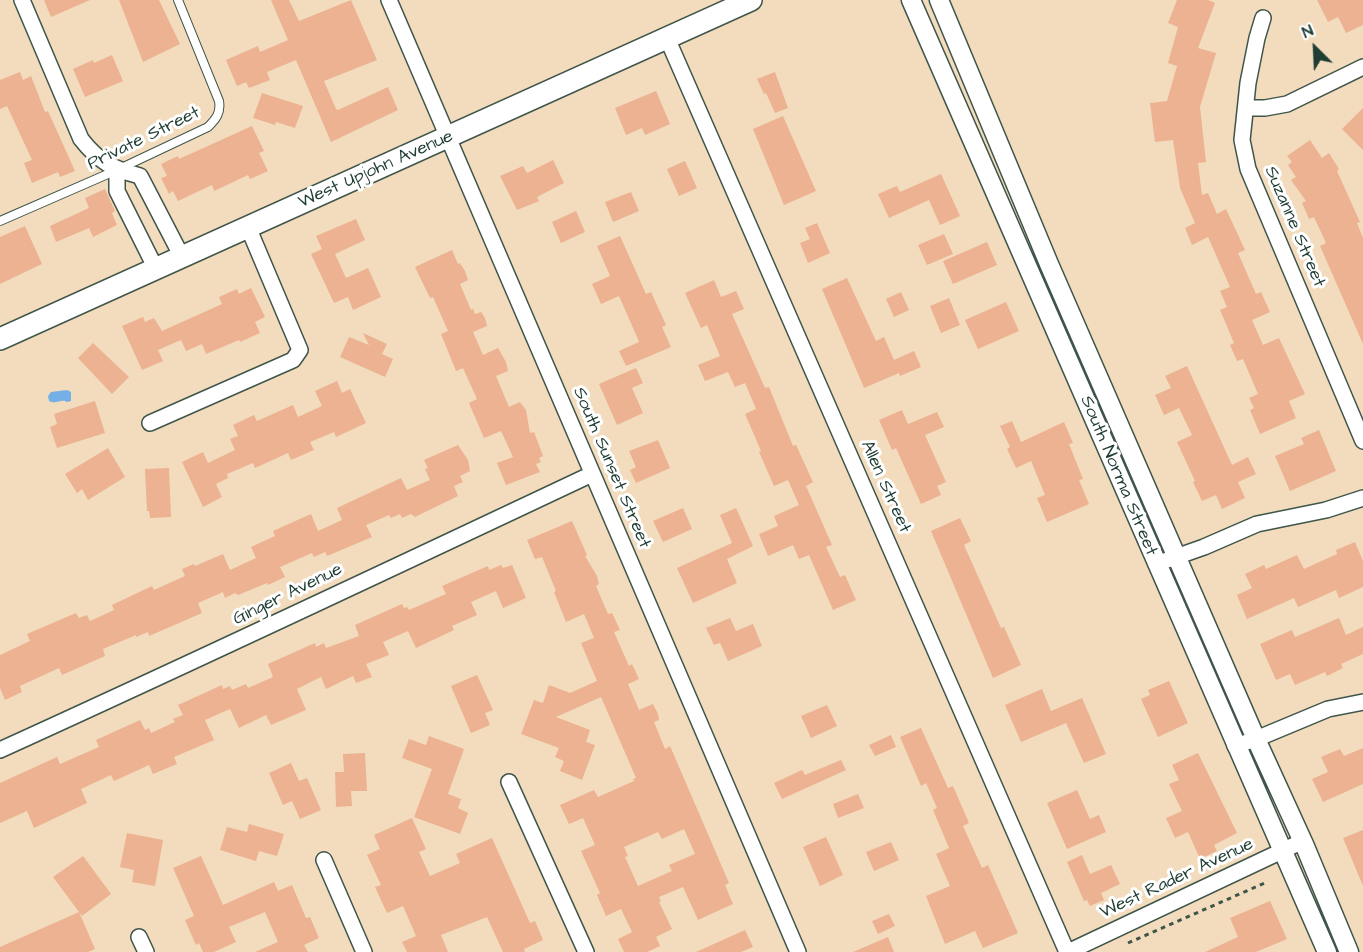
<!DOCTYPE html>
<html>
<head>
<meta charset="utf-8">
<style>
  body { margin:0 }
  #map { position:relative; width:1363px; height:952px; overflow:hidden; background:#f2dcbd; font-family:"Architects Daughter",sans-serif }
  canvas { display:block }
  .north { position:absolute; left:1285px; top:18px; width:60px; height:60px; -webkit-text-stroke:4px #fff; paint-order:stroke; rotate:336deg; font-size:16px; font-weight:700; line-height:24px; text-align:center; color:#1f3d34 }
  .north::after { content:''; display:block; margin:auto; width:21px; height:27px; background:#1f3d34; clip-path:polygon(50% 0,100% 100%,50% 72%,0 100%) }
</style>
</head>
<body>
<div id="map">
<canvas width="1363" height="952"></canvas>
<div class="north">N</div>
</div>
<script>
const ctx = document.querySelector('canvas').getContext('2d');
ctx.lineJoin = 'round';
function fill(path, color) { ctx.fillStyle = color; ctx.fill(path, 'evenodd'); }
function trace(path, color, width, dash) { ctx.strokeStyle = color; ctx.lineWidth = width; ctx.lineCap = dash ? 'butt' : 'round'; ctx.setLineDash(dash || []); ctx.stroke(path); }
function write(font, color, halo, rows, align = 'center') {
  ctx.font = font + ' "Architects Daughter",sans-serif'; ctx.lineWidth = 6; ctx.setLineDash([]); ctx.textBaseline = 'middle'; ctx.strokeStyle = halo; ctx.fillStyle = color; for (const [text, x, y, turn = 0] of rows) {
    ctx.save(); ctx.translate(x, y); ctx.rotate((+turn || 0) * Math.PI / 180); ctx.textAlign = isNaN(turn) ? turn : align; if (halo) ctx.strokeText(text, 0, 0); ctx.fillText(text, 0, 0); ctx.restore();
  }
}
const water = new Path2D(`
  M67 390 71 392V401L67 402C62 398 56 405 49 401L48 396 51 392Z`);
const building = new Path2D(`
  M44 0H90L51 17Z
  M119 0H159L180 44 143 62Z
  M271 0H289L299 21 351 0 377 60 324 81 336 109 338 110 388 87 398 110 331 142 296 60 267 72 270 80 249 88 246 82 237 86 226 60 258 46 260 52 288 40Z
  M1177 0H1208L1215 3 1198 48 1216 53 1200 107 1206 162 1198 163 1202 195 1208 193 1217 214 1226 209 1245 250 1238 253 1256 294 1261 292 1270 312 1252 320 1263 345 1279 338 1305 394 1289 401 1296 418 1260 434 1250 410 1254 408 1249 398 1258 394 1243 359 1237 361 1230 345 1234 343 1220 310 1227 307 1220 291 1230 287 1208 237 1192 245 1185 228 1195 223 1180 188 1173 140 1155 142 1150 103 1167 101 1177 66 1168 63 1178 27 1168 23Z
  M1317 0H1363V25L1346 33 1338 17 1328 22Z
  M112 55 123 81 85 97 73 69 93 60 94 63Z
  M20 72 23 80 31 76 45 112 48 111 75 171 60 177 58 172 32 183 24 163 32 160 7 106 0 109V80Z
  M775 72 788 108 775 113 766 93 764 94 757 79Z
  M656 91 670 124 645 135 642 128 626 135 615 108Z
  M262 93 303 106 295 128 276 122 275 125 253 118Z
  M1363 108V150L1342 129Z
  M783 116 816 191 784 205 753 129Z
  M252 126 264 151 259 153 268 171 250 179 248 175 214 191 212 185 178 201 173 191 169 194 161 178 167 176 161 164 178 156 179 159Z
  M1310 140 1322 158 1329 153 1339 169 1337 171 1360 222 1357 223 1363 238V344L1320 246 1326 243 1314 217 1309 219 1302 203 1306 201 1291 180 1296 177 1288 165 1292 162 1287 156Z
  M553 160 564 183 537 197 539 201 517 210 500 176 523 166 527 173Z
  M685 161 697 188 679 196 667 169Z
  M941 174 960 216 940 225 929 200 889 218 878 194 897 186 900 192Z
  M105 189 115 211 112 213 117 225 93 237 89 228 56 242 50 226 89 208 85 198Z
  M631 192 639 211 613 222 605 202Z
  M576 211 585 232 561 243 552 222Z
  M356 219 365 240 335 254 346 278 368 268 381 297 353 310 348 297 334 303 311 254 322 249 316 236Z
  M817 223 830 253 808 263 800 243 810 239 805 228Z
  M25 226 42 264 0 284V237Z
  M944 234 953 254 927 265 918 245Z
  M620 236 646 294 651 292 666 325 662 327 671 347 626 366 619 351 639 342 637 337 619 296 601 304 592 284 610 276 597 246Z
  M987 242 997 265 953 284 943 261Z
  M452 250 458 264 460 263 465 271 468 280 460 284 471 310 473 309 475 314 481 312 485 318 487 326 473 332 483 355 498 348 506 362 508 371 496 376 509 407 520 402 526 410 530 433 534 432 543 456 539 458 541 462 536 464 540 472 506 485 497 463 513 457 501 431 484 438 469 403 477 399 463 368 456 371 441 334 448 331 433 297 430 298 415 267Z
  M847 278 876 341 884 337 894 360 914 351 921 367 900 376 899 373 864 388 822 289Z
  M714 280 721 297 736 291 744 309 732 314 765 388 769 387 793 446 796 445 813 482 806 486 832 545 826 547 840 577 845 575 856 600 833 610 809 555 799 559 793 545 768 556 759 534 778 526 774 516 799 505 788 480 774 486 759 452 761 451 745 414 756 409 745 383 735 387 728 372 705 381 698 365 720 356 707 325 701 328 685 293Z
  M251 288 265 317 255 322 260 333 240 342 239 340 206 354 202 344 186 351 181 340 158 350 163 361 142 370 122 326 143 317 145 322 154 318 162 331 222 304 219 297 237 289 239 294Z
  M901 292 909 310 894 317 886 299Z
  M949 298 960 325 941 333 930 306Z
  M1006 302 1019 331 978 349 965 320Z
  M363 333 387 344 382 354 393 359 385 377 340 357 349 337 369 345Z
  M93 343 129 377 112 394 78 358Z
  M1187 366 1232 465 1248 457 1256 474 1238 482 1245 498 1222 509 1216 495 1202 501 1193 482 1195 481 1177 442 1192 435 1179 408 1164 415 1155 395 1171 388 1165 376Z
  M636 368 643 383 632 388 643 413 617 425 599 384Z
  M337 381 342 393 350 389 366 423 336 437 334 432 310 442 314 450 291 460 288 453 255 468 253 463 227 474 228 478 216 484 222 497 203 507 182 462 203 452 208 463 235 450 230 439 238 436 233 425 254 415 257 421 293 405 298 417 322 406 315 391Z
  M95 401 105 433 57 448 50 427 57 424 54 414Z
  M902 410 908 424 937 412 944 427 925 435 946 482 937 486 941 495 921 504 896 448 892 450 879 420Z
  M1012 421 1021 442 1064 422 1073 443 1069 444 1083 479 1079 480 1089 504 1047 522 1037 498 1045 495 1031 461 1016 468 1007 449 1010 447 1000 426Z
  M1319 430 1336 471 1290 491 1275 456 1304 444 1301 438Z
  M658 440 670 468 636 483 630 470 636 467 629 451Z
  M458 445 468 460 470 471 460 476 463 482 454 486 458 496 415 517 411 514 402 518 400 514 391 518 389 515 366 525 372 537 327 556 325 552 314 557 312 553 280 567 285 577 268 585 267 583 238 595 235 593 225 598 223 592 198 603 202 613 149 636 148 632 136 637V635L103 649 105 656 62 675 59 668 20 686 22 692 5 700 0 688V655L30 641 27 634 76 613 79 618 87 615 90 621 114 610 112 605 152 586 154 590 185 576 182 569 194 564 195 566 223 554 230 570 256 558 251 547 275 536 273 531 311 514 318 531 342 520 337 508 401 478 407 490 430 480 425 469 428 468 424 460Z
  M108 448 125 477 88 500 82 489 77 493 65 474Z
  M169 468 171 517 150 518 149 511H147L145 469Z
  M683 508 692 529 663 542 653 521Z
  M736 508 753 546 727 559 737 583 693 603 677 568 732 543 720 515Z
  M960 518 971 541 964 545 1001 628 1004 627 1021 665 993 678 931 531Z
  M572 521 587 555 585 556 597 576 599 584 596 586 608 614 612 613 620 630 614 632 629 666 632 664 639 679 628 684 639 710 653 704 658 714 659 720 654 722 665 749 670 746 729 883 725 885 733 904 698 920 683 887 659 897 661 902H659L672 929 656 937 660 946 647 952H624L618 939 632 932 621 909 606 916 597 895 600 893 581 851 595 845 583 818 569 824 560 805 594 790 598 797 634 781 633 779 636 778 601 697 556 717 590 730 586 742 595 745 582 780 560 771 564 761 555 757 559 748 521 734 534 700 543 703 549 685 570 693 597 681 581 643 594 638 584 614 566 622 554 592 556 591 542 557 535 559 527 540ZM684 829 695 854 669 865 672 871 638 886 625 857 628 856 624 847 658 832 662 839Z
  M1355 542 1363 561V587L1339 598 1336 590 1298 607 1294 598 1247 619 1237 595 1252 588 1245 574 1264 565 1266 569 1297 555 1304 569 1337 554 1336 550Z
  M501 565 503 568 512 565 526 598 503 608 496 591 471 602 477 615 452 626 454 630 416 648 408 631 383 642 389 655 366 664 372 677 356 683 353 676 326 689 321 677 297 689 306 710 271 725 266 715 239 728 230 709 205 720 214 740 174 757 177 764 153 774 149 765 114 781 111 775 81 789 87 803 34 828 27 811 0 823V783L57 757 60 764 99 747 96 740 140 720 145 730 149 728 151 733 175 722 173 719 183 715 178 705 222 685 223 689 230 686 232 690 246 684 248 688 273 677 268 664 315 643 316 647 324 643 326 648 359 636 355 625 402 604 404 608 407 607 409 610 446 594 442 586 488 566 489 570Z
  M730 618 736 631 753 624 762 646 728 661 720 643 714 645 706 628Z
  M1339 618 1346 635 1363 627V654L1341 664 1343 668 1327 676 1325 672 1295 685 1290 674 1276 680 1260 644 1292 630 1295 637Z
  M477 675 493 710 485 713 490 725 471 733 451 686Z
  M1169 681 1188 723 1158 737 1141 699 1150 695 1148 690Z
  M1042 689 1051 711 1082 698 1106 754 1084 763 1066 723 1021 742 1005 705Z
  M827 705 837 726 811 738 801 716Z
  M921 728 948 788 953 786 969 823 963 826 982 868 988 865 1018 933 983 948 975 931 945 944 926 896 950 886 936 854 949 848 933 810 937 808 926 783 921 786 900 737Z
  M891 735 896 747 875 756 869 745Z
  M429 736 464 749 448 794 461 799 458 808 468 813 460 834 414 817 432 769 402 758 409 739 426 745Z
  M1363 748V784L1323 802 1312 779 1328 772 1321 757 1340 749 1344 756Z
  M365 753 367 791H351L352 806 336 807 335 772H344L343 754Z
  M1198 753 1237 833 1214 845 1217 851 1200 859 1188 832 1175 838 1166 818 1182 811 1169 784 1179 780 1172 765Z
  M841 760 846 770 782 799 774 783 802 770 805 775Z
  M291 763 299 781 307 778 321 810 300 819 292 801 283 805 269 773Z
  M1077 790 1090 819 1099 815 1106 832 1067 849 1047 803Z
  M858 794 864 808 838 818 833 804Z
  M412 818 426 849 419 852 430 876 460 863 456 854 492 838 530 923 535 921 543 940 524 949 525 952H503L487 917 441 935 448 952H407L402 942 416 936 403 906 387 913 375 887 381 885 367 855 380 849 374 835Z
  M249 824 284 834 277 856 259 851 256 861 220 850 227 827 247 832Z
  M1363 830V886L1343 838Z
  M127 833 163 840 155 886 132 882 134 870 120 867Z
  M826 837 843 875 820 886 803 847Z
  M891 842 899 860 874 871 866 852Z
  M1082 855 1090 874 1111 865 1120 884 1101 893 1104 900 1090 906 1087 900 1084 901 1067 862Z
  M83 856 111 894 82 916 53 877Z
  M201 856 223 905 274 882 278 891 292 885 306 918 310 917 319 938 304 945 308 952H255L278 942 265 912 229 927 236 942 214 952H203L199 943 196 945 185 920 194 916 173 868Z
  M1270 901 1287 939 1256 952H1205L1238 937 1230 918Z
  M79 912 95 949 88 952H0V947Z
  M889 914 895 926 878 934 872 921Z
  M745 930 753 947 741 952H696Z
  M888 937 894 952H853Z`);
const path = new Path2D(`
  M1128 943 1267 882`);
const service = new Path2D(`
  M0 221 117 170 208 127C216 119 221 113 219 101L178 0`);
const minor = new Path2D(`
  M22 0 81 139C99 162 113 169 140 176L182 257
  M389 0 798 952
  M1263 18 1257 38 1248 83 1242 140 1248 169 1363 441
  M667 38 1067 952
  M1246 108H1265L1287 104 1363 67
  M117 170V191L156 269
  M150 423 293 360 300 350 248 227
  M1156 564 1204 547 1257 524 1326 510 1363 498
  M1235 746 1256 739 1328 709 1363 702
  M0 750C198 660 395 567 592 474
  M509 782 586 952
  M324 860 364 952
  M139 937 146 952
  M1068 952 1303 841`);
const tertiary = new Path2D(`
  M911 0 1327 952
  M939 0 1049 264 1256 739 1304 844 1349 952`);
const secondary = new Path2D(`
  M0 339 751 0`);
const streetNames = [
  ["Private Street",144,139,-26],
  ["West Upjohn Avenue",376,170,-24],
  ["Suzanne Street",1294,227,67],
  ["South Sunset Street",611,468,67],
  ["South Norma Street",1118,476,67],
  ["Allen Street",885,487,66],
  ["Ginger Avenue",288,595,-26],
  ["West Rader Avenue",1177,879,-25]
];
fill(water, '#74b0e6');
fill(building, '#ecb291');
trace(service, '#3f5549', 10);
trace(minor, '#3f5549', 18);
trace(tertiary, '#3f5549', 21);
trace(secondary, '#3f5549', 24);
trace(path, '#3f5549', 3, [4.5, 4.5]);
trace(service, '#fff', 8);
trace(minor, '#fff', 15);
trace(tertiary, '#fff', 18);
trace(secondary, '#fff', 21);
write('18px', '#1f3d34', '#fff', streetNames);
</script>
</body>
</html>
